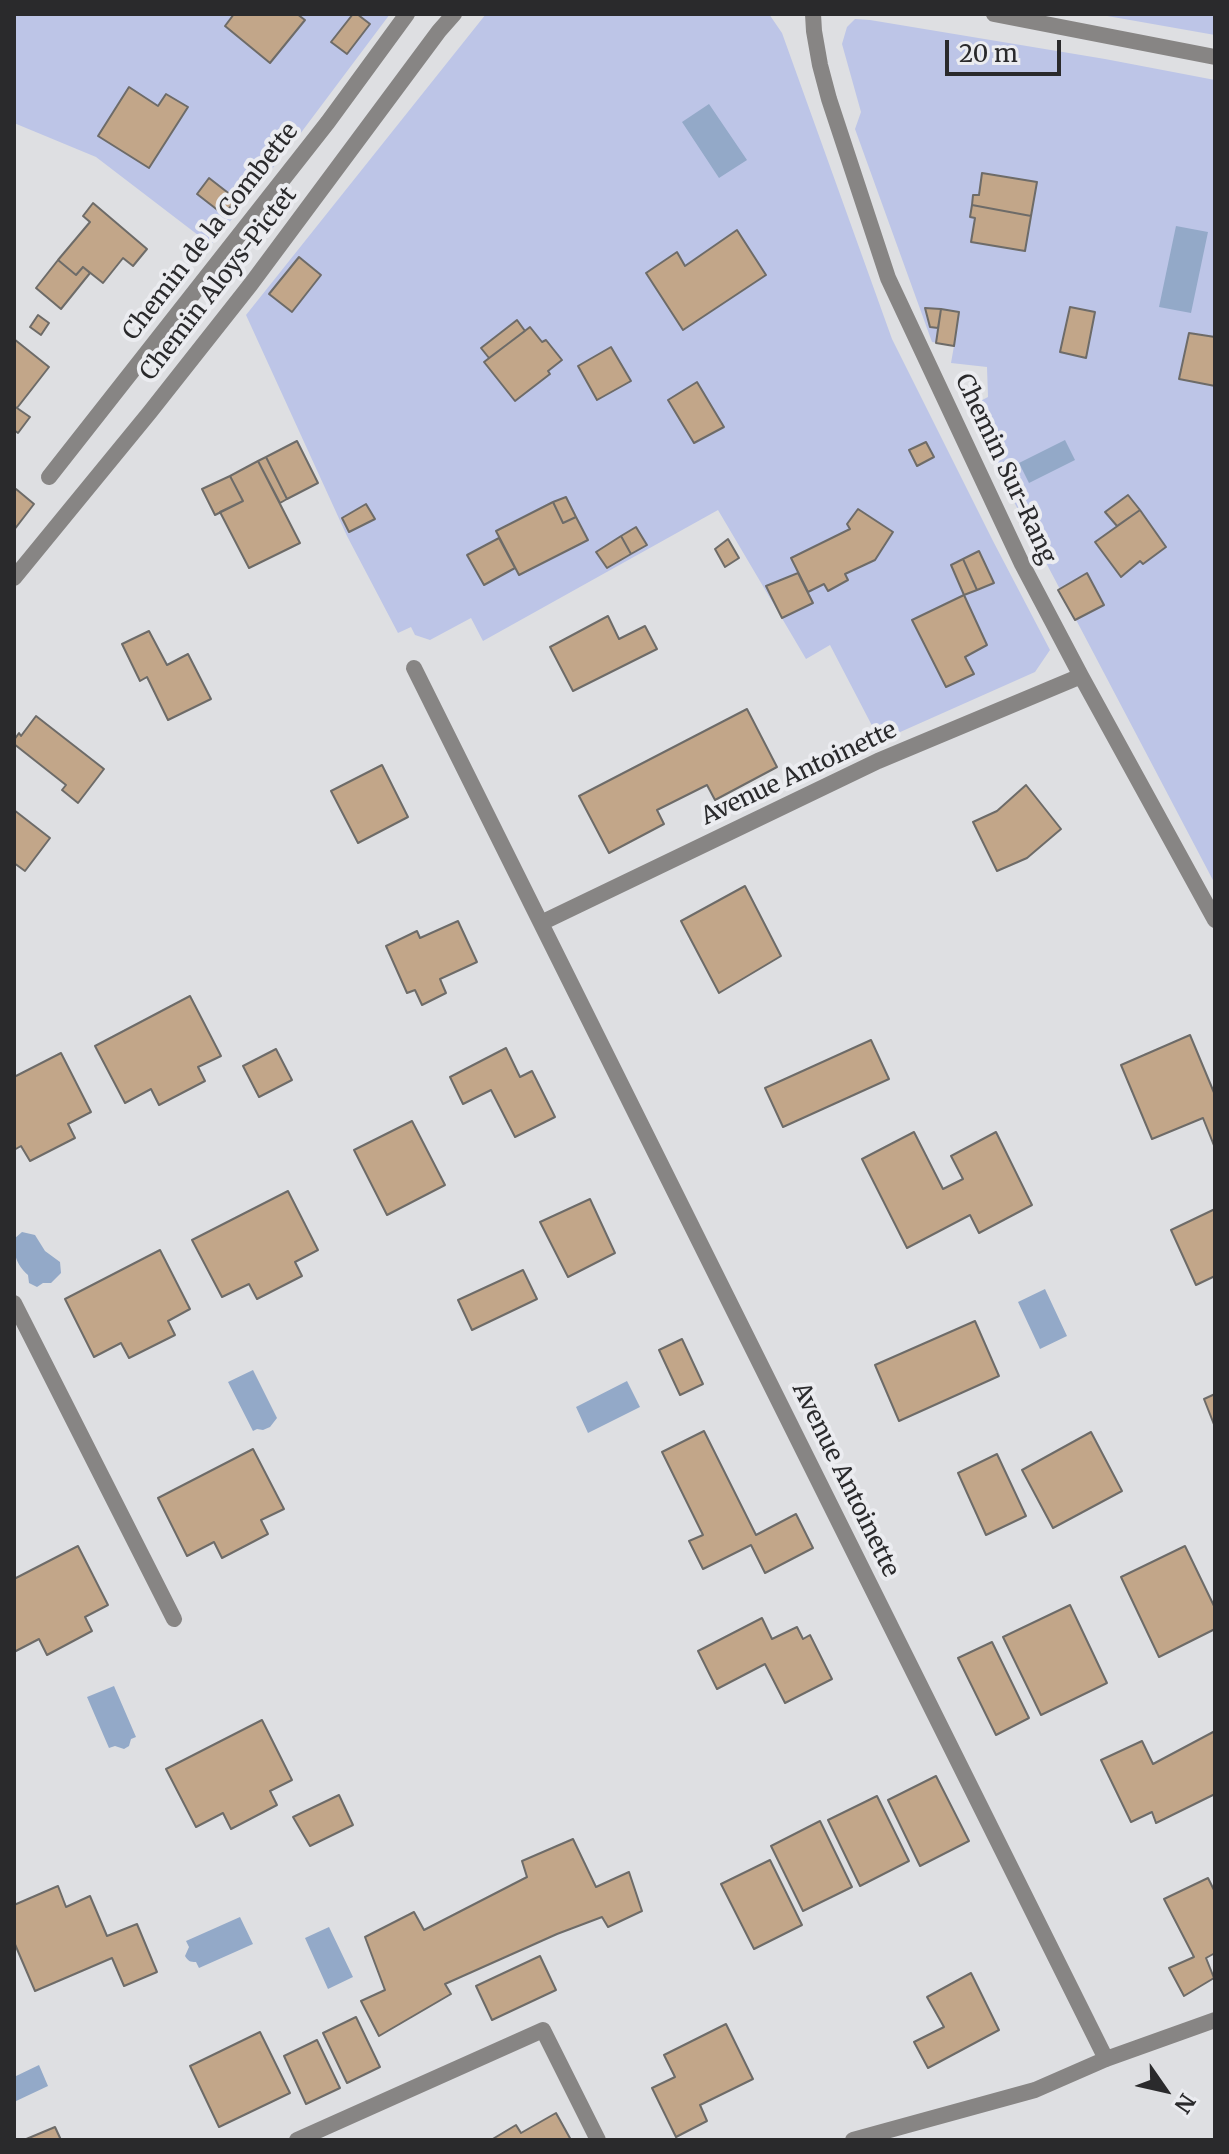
<!DOCTYPE html>
<html>
<head>
<meta charset="utf-8">
<style>
  body { margin:0 }
  #map { position:relative; width:1229px; height:2154px; overflow:hidden; background:#dedfe2; font-family:Merriweather,serif }
  canvas { display:block }
  .frame { position:absolute; inset:0; border:16px solid #2a2a2c; pointer-events:none }
  .north { position:absolute; left:1125px; top:2050px; width:80px; height:80px; -webkit-text-stroke:6px #ebecf0; paint-order:stroke; rotate:124deg; font-size:22px; font-weight:700; line-height:32px; text-align:center; color:#2a2a2c }
  .north::after { content:''; display:block; margin:auto; width:28px; height:36px; background:#2a2a2c; clip-path:polygon(50% 0,100% 100%,50% 72%,0 100%) }
  .scale { position:absolute; left:945px; top:40px; width:116px; height:36px; box-sizing:border-box; border:4px solid #2a2a2c; border-top:0; padding-left:10px; font-size:24px; line-height:28px; white-space:nowrap; color:#2a2a2c; -webkit-text-stroke:6px #ebecf0; paint-order:stroke }
</style>
</head>
<body>
<div id="map">
<canvas width="1229" height="2154"></canvas>
<div class="frame"></div>
<div class="north">N</div>
<div class="scale">20 m</div>
</div>
<script>
const ctx = document.querySelector('canvas').getContext('2d');
ctx.lineJoin = 'round';
function fill(path, color) { ctx.fillStyle = color; ctx.fill(path, 'evenodd'); }
function trace(path, color, width, dash) { ctx.strokeStyle = color; ctx.lineWidth = width; ctx.lineCap = dash ? 'butt' : 'round'; ctx.setLineDash(dash || []); ctx.stroke(path); }
function write(font, color, halo, rows, align = 'center') {
  ctx.font = font + ' Merriweather,serif'; ctx.lineWidth = 8; ctx.setLineDash([]); ctx.textBaseline = 'middle'; ctx.strokeStyle = halo; ctx.fillStyle = color; for (const [text, x, y, turn = 0] of rows) {
    ctx.save(); ctx.translate(x, y); ctx.rotate((+turn || 0) * Math.PI / 180); ctx.textAlign = isNaN(turn) ? turn : align; if (halo) ctx.strokeText(text, 0, 0); ctx.fillText(text, 0, 0); ctx.restore();
  }
}
const green = new Path2D(`
  M14 14H390L300 134 211 245 96 157 14 123Z
  M486 14H769L782 33 892 339 993 541 1050 650 1035 672 880 741 830 645 806 659 718 510 483 641 471 618 430 640 415 635 411 627 398 633 347 536 246 315Z
  M1096 14H1215V35Z
  M855 19 870 20 1105 59 1215 80V884L992 460 967 408 988 397 987 367 951 363 954 346 932 342 855 129 861 112 842 44 847 27Z`);
const water = new Path2D(`
  M709 104 747 160 719 178 682 122Z
  M1176 226 1208 232 1191 313 1159 307Z
  M1065 440 1075 460 1029 483 1019 463Z
  M22 1232 35 1235 45 1251 60 1262 61 1273 51 1283H43L37 1287 29 1283 28 1275C16 1264 14 1255 14 1239Z
  M1045 1289 1067 1336 1040 1349 1018 1302Z
  M253 1370 277 1418 270 1427 263 1430 257 1429 253 1431 228 1382Z
  M627 1381 640 1407 588 1433 576 1407Z
  M114 1686 136 1737 131 1739 129 1746 124 1749 115 1746 109 1748 87 1697Z
  M240 1917 253 1944 199 1968 196 1962C190 1962 188 1961 185 1956L189 1947 186 1941Z
  M329 1927 353 1977 328 1989 305 1938Z
  M39 2065 48 2086 14 2102V2077Z`);
const building = new Path2D(`
  M234 14H297L305 20 270 63 225 26Z
  M353 14H357L370 24 347 54 331 42Z
  M129 87 158 106 166 94 188 107 149 168 98 136Z
  M982 173 1037 182 1031 216 972 205 973 195H979Z
  M209 178 236 199 224 215 197 194Z
  M93 203 147 249 133 266 123 258 103 283 83 267 76 275 58 260 90 222 83 216Z
  M972 205 1031 216 1025 251 971 242 975 218 970 217Z
  M737 230 766 275 683 330 646 273 677 252 685 266Z
  M299 257 321 275 292 312 269 294Z
  M58 260 76 275 83 267 90 273 61 309 36 288Z
  M1070 307 1095 312 1086 358 1060 352Z
  M925 308 941 309 938 328 930 327Z
  M941 309 959 312 954 346 936 343Z
  M38 315 49 323 41 335 30 327Z
  M517 320 525 331 489 358 481 348Z
  M530 327 542 342 546 340 562 360 548 371 550 374 515 401 484 362Z
  M1189 333 1215 337V386L1179 379Z
  M14 339 49 367 17 408 14 406Z
  M611 347 631 381 597 400 578 366Z
  M697 382 724 427 694 443 668 400Z
  M14 406 30 417 18 433 14 430Z
  M297 441 318 483 287 499 266 457Z
  M926 442 934 457 917 466 909 450Z
  M266 457 287 499 280 503 258 461Z
  M258 461 300 543 249 568 220 512 243 501 230 476Z
  M230 476 243 501 215 515 202 489Z
  M16 489 34 504 14 530V492Z
  M1128 495 1140 510 1117 526 1105 512Z
  M566 497 576 517 563 523 553 502Z
  M553 502 563 523 576 517 588 540 519 575 496 531Z
  M366 504 375 519 349 532 342 518Z
  M858 509 893 532 875 560 845 574 848 580 828 591 824 584 808 592 791 558 850 529 847 524Z
  M1140 510 1166 547 1143 564 1140 561 1121 577 1095 542Z
  M636 527 647 545 631 554 621 536Z
  M621 536 631 554 607 568 596 552Z
  M499 538 515 568 484 585 467 555Z
  M728 539 739 558 725 567 715 549Z
  M979 551 994 583 977 590 963 559Z
  M963 559 977 590 964 595 951 565Z
  M798 573 813 603 782 618 766 586Z
  M1087 573 1104 605 1075 620 1058 590Z
  M964 595 987 645 965 657 974 674 946 687 912 620Z
  M608 616 619 639 645 626 657 649 573 691 550 647Z
  M149 631 167 665 188 654 211 699 168 720 147 677 140 681 122 644Z
  M747 709 777 767 715 800 707 785 657 810 664 824 609 853 579 796Z
  M36 716 104 769 78 803 62 790 66 785 14 744V740L19 733 21 736Z
  M382 765 408 817 358 843 331 791Z
  M1026 785 1061 829 1027 858 997 871 973 822 997 811Z
  M14 810 50 838 25 871 14 863Z
  M745 886 781 956 719 993 681 921Z
  M458 921 477 962 440 979 446 993 422 1005 415 990 407 993 386 946 417 931 420 938Z
  M190 996 221 1056 198 1067 205 1081 159 1105 151 1089 125 1103 95 1046Z
  M1190 1035 1215 1095V1148L1203 1118 1152 1139 1121 1065Z
  M871 1040 889 1079 783 1127 765 1088Z
  M506 1048 520 1077 532 1071 555 1117 515 1137 491 1090 463 1104 450 1077Z
  M276 1049 292 1080 259 1097 243 1066Z
  M61 1053 91 1112 68 1124 75 1138 30 1161 21 1146 14 1150V1077Z
  M412 1121 445 1185 387 1215 354 1150Z
  M914 1132 943 1189 963 1179 951 1156 996 1132 1032 1205 979 1233 970 1215 907 1248 862 1159Z
  M288 1191 318 1250 295 1262 302 1276 257 1299 249 1284 222 1297 192 1240Z
  M590 1199 615 1253 568 1277 540 1222Z
  M1215 1209V1276L1196 1285 1171 1230Z
  M160 1250 190 1309 168 1321 175 1335 129 1358 121 1343 94 1357 65 1299Z
  M523 1270 537 1299 472 1330 458 1300Z
  M975 1321 999 1376 899 1421 875 1365Z
  M682 1339 703 1384 680 1395 659 1350Z
  M1215 1394V1427L1204 1399Z
  M704 1431 756 1535 796 1514 813 1548 765 1573 751 1545 703 1569 689 1541 703 1535 662 1452Z
  M1091 1432 1122 1491 1053 1528 1022 1470Z
  M253 1449 284 1509 261 1520 268 1534 222 1558 214 1542 187 1556 158 1498Z
  M997 1454 1026 1516 986 1535 958 1473Z
  M78 1546 108 1605 85 1617 92 1631 47 1655 39 1639 14 1652V1579Z
  M1185 1546 1215 1608V1629L1159 1657 1121 1577Z
  M1070 1605 1107 1683 1041 1715 1003 1637Z
  M762 1618 772 1639 797 1627 803 1639 810 1635 832 1679 785 1703 765 1664 717 1689 698 1651Z
  M992 1642 1029 1718 996 1735 958 1658Z
  M262 1720 292 1780 270 1791 277 1805 231 1829 223 1813 196 1827 166 1769Z
  M1215 1731V1794L1156 1823 1152 1812 1131 1822 1101 1760 1142 1741 1153 1764Z
  M936 1776 969 1841 920 1866 888 1800Z
  M339 1795 353 1825 310 1846 293 1817Z
  M877 1796 909 1861 860 1886 828 1820Z
  M820 1821 852 1887 803 1911 771 1846Z
  M573 1839 596 1887 629 1872 642 1911 608 1927 602 1917 557 1934 445 1984 451 1994 379 2036 361 2001 385 1990 365 1937 414 1912 424 1930 527 1877 522 1861Z
  M770 1860 802 1925 754 1949 721 1884Z
  M1208 1878 1215 1892V1953L1206 1958 1214 1978 1184 1996 1169 1968 1194 1957 1164 1899Z
  M58 1886 66 1907 90 1896 107 1936 137 1924 157 1972 124 1986 112 1958 35 1991 14 1942V1905Z
  M540 1956 556 1990 492 2020 476 1986Z
  M971 1973 999 2030 928 2068 914 2042 944 2027 927 1997Z
  M356 2017 380 2067 347 2083 323 2033Z
  M726 2024 753 2079 700 2105 707 2121 676 2137 652 2088 675 2077 664 2055Z
  M260 2032 290 2093 219 2127 190 2066Z
  M317 2040 340 2088 306 2104 284 2056Z
  M556 2113 571 2140H491L516 2125 521 2133Z
  M55 2127 61 2140H24Z`);
const minor = new Path2D(`
  M813 14 814 31 820 65 829 99 888 278 1022 564 1081 676 1215 920
  M49 477 328 122 407 14
  M14 578 150 412 251 284 439 31 454 14
  M414 668 1106 2059
  M541 923 878 761 1081 676
  M14 1303 174 1619
  M297 2140 543 2030 598 2140
  M853 2140 1035 2090 1106 2059 1215 2020`);
const tertiary = new Path2D(`
  M994 14 1215 57`);
const streetNames = [
  ["Chemin de la Combette",211,232,-52],
  ["Chemin Aloys-Pictet",219,284,-52],
  ["Chemin Sur-Rang",1005,469,65],
  ["Avenue Antoinette",799,774,-25],
  ["Avenue Antoinette",845,1480,64]
];
fill(green, '#bdc5e7');
fill(water, '#93a9c8');
fill(building, '#c2a689');
trace(building, '#6d6b68', 2);
trace(minor, '#878584', 16);
trace(tertiary, '#878584', 16);
write('24px', '#2a2a2c', '#ebecf0', streetNames);
</script>
</body>
</html>
